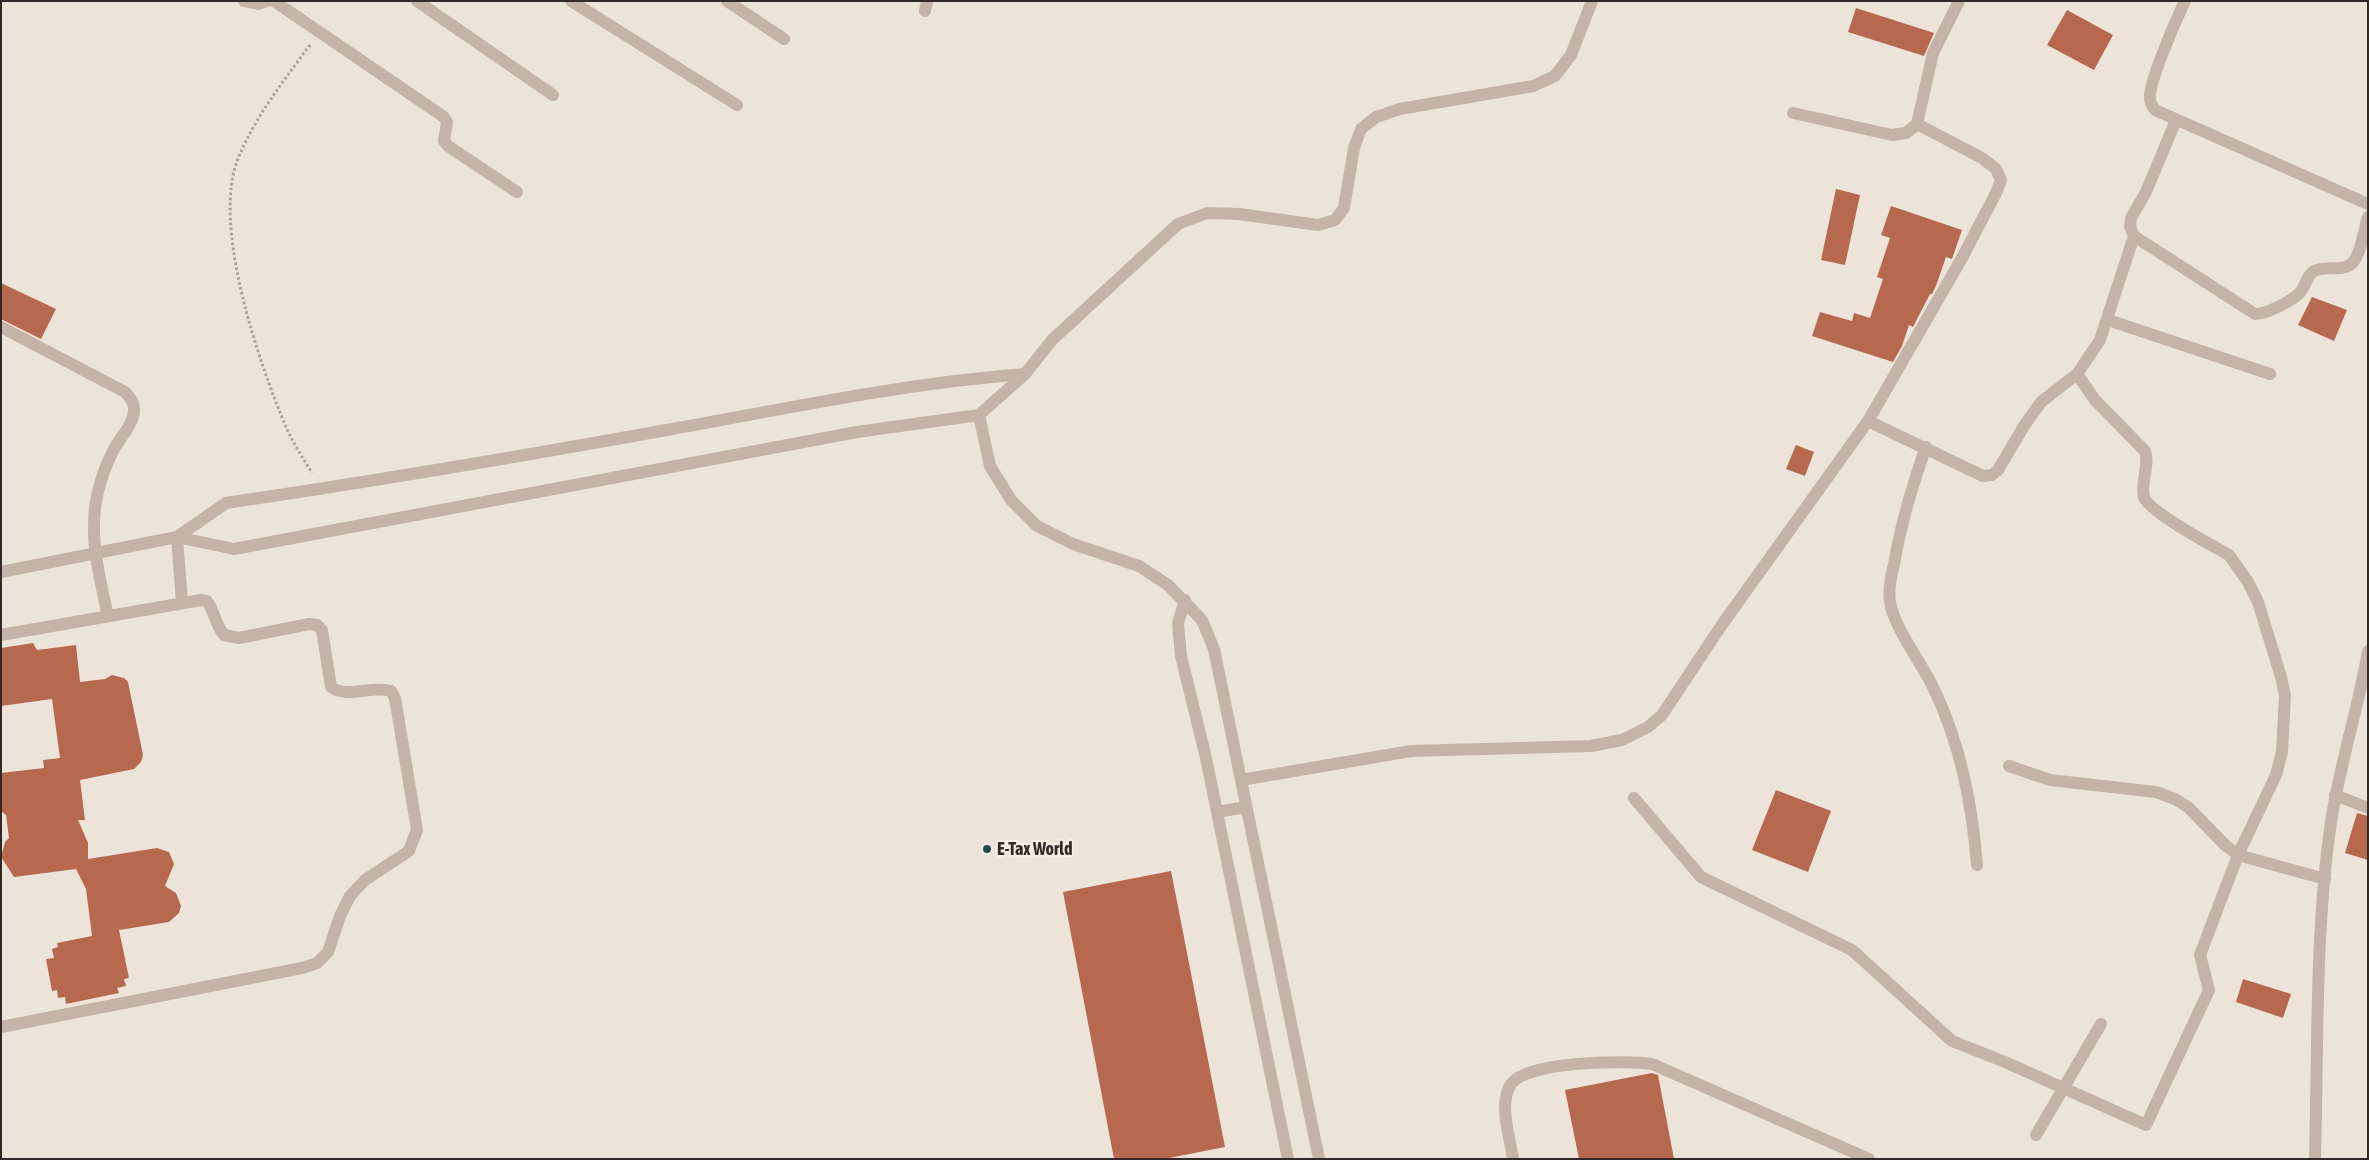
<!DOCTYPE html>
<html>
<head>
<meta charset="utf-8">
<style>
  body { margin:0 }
  #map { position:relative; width:2369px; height:1160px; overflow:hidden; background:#ede4d9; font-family:"Asap Condensed",sans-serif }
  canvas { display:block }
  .frame { position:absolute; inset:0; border:2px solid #312a27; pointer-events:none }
</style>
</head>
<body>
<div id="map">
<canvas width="2369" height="1160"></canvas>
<div class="frame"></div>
</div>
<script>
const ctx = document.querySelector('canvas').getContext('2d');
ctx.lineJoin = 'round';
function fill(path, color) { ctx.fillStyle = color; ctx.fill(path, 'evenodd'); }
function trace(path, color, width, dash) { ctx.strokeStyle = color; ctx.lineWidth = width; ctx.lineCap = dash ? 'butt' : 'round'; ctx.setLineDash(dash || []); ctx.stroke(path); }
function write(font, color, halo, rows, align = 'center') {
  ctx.font = font + ' "Asap Condensed",sans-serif'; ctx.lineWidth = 4.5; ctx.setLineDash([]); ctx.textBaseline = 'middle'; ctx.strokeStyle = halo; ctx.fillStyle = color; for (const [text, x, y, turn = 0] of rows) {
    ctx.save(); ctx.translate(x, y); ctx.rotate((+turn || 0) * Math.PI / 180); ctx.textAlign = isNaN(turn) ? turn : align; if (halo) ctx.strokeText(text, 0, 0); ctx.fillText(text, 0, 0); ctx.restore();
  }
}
const building = new Path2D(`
  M1856 8 1934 33 1924 56 1848 32Z
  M2067 10 2113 35 2094 70 2047 45Z
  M1836 189 1860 195 1845 265 1821 260Z
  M1891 206 1962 230 1952 259 1946 257 1936 286 1932 294H1930L1913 327 1909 325 1902 346 1893 362 1812 336 1820 312 1852 321 1854 313 1870 318 1883 279 1877 277 1890 238 1881 235Z
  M1 283 56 309 41 339 1 319Z
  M2312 297 2347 310 2334 341 2298 325Z
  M1796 445 1814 452 1805 476 1786 469Z
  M33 643 37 650 76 645 80 682 105 679 112 675 124 678 128 682 143 755 141 762 134 769 80 780 85 820H78L88 843V859L157 848 169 852 174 864 165 886 176 893 181 906 179 913 169 922 119 930 129 978 124 979 126 986 117 988 119 993 66 1004 65 997 58 998 57 990 52 991 46 959 54 958 52 949 58 947 57 943 92 936 86 889 76 869 14 877 1 857 5 842 9 838 6 815 1 811V773L44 768 43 760 60 758 52 699 1 706V648Z
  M1776 790 1831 811 1808 872 1752 850Z
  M2357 813 2368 816V860L2345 853Z
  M1171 871 1225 1147 1164 1159H1114L1063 892Z
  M2243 979 2291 994 2283 1018 2236 1002Z
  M1652 1073 1658 1075 1674 1159H1579L1565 1090Z`);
const path = new Path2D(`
  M310 45C284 80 256 116 239 156 210 222 259 363 286 427 293 443 303 458 312 473`);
const minor = new Path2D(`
  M244 1 258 4 267 1
  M274 1 444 117 447 122 444 141 448 146 517 192
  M417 1 553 95
  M571 1 737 105
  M727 1 784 39
  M2185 1C2177 18 2148 83 2150 99 2150 103 2153 107 2155 110L2368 204
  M925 11 927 1
  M1793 113 1892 135 1906 133 1917 124 1933 53 1959 1
  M2176 120 2146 192 2131 218 2130 227 2134 236 2255 314C2267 314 2295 300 2302 290 2306 284 2307 275 2314 271 2327 264 2345 274 2354 261 2362 250 2364 230 2368 217
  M2108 320 2270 374
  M1 327 125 392C129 397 134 401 134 408 135 423 121 436 114 449 109 459 104 470 101 481 86 526 98 571 108 616
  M979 415 990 466 1011 500 1037 526 1073 544 1139 566 1168 585 1202 620 1214 649 1319 1159
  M1868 421 1983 476 1992 475 1998 470 2024 426 2041 402 2077 374 2100 340 2134 236
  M1926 447C1912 486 1901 524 1894 564 1891 576 1888 590 1890 602 1894 628 1922 663 1934 689 1961 746 1972 804 1977 865
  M177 537 226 503C375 481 523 456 672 429 789 408 906 383 1025 374
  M177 537 182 603
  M1 572 177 537 234 549 857 432 979 415 1025 374 1052 340 1178 224 1207 213 1239 214 1318 225 1335 220 1344 208 1354 148 1361 129 1376 117 1400 109 1533 86 1555 76 1571 55 1592 1
  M1185 600 1178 623 1181 656 1206 758 1288 1159
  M1 635 201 600 207 601C215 612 214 622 224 635L239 638 309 624 317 625 322 630 331 687C347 699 372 685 391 691L395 698 417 830 409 851 365 880 350 896 340 916 328 952 317 963 302 968 1 1027
  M2009 766 2050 780 2156 792 2175 799 2188 807 2225 845 2238 855 2325 879
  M1241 780 1411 751 1591 746 1622 740 1648 727 1662 715 1721 626 1868 421 1962 258 1996 193 2001 180 1996 169 1982 158 1917 124
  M2335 795 2368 808
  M1634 798 1701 877 1852 950 1952 1041 2005 1062 2146 1125 2209 990 2200 955 2238 855 2276 775 2282 752 2285 695 2281 677 2258 602 2248 582 2229 555C2213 546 2149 512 2144 497 2140 483 2150 467 2145 451L2095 400 2077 374
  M1217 812 1246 807
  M2036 1135 2101 1024
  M1513 1159C1510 1137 1498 1104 1511 1084 1527 1061 1625 1060 1652 1064L1869 1159
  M2315 1159C2318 1049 2315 938 2330 829 2338 769 2358 711 2368 651`);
const markers = [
  [987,849,5,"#224a4d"]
];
const poiNames = [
  ["E-Tax World",997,849]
];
fill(building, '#b6694f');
trace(path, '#af9f92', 3, [2.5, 2.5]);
trace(minor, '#c4b4a7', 12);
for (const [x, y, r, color] of markers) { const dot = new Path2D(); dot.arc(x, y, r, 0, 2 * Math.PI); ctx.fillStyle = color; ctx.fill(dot); trace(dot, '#f6eee5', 2); }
write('bold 18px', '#312a27', '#f6eee5', poiNames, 'left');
</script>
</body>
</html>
